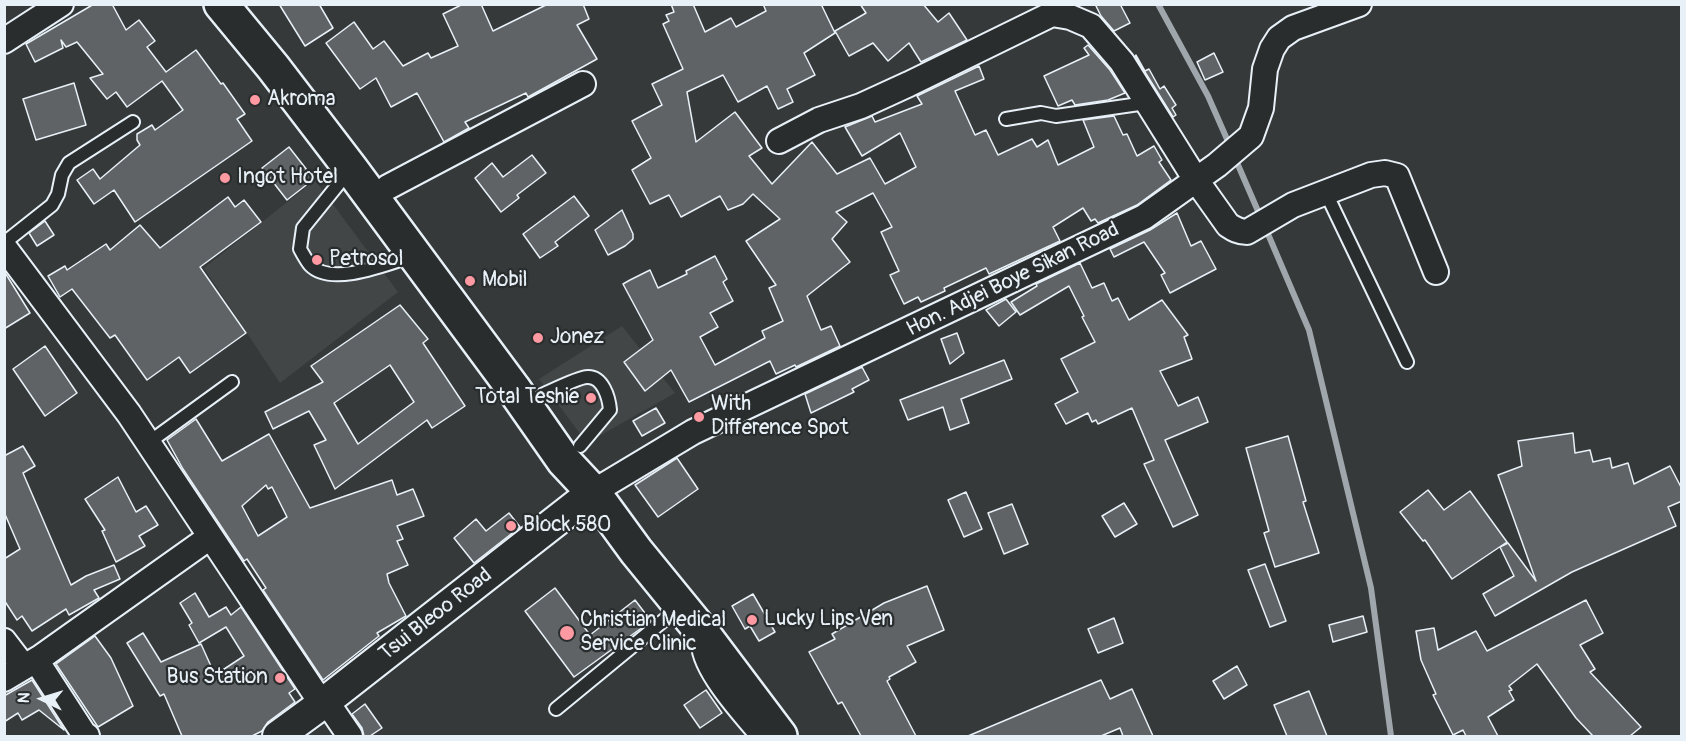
<!DOCTYPE html>
<html>
<head>
<meta charset="utf-8">
<style>
  body { margin:0 }
  #map { position:relative; width:1686px; height:741px; overflow:hidden; background:#35393a; font-family:Pangolin,sans-serif }
  canvas { display:block }
  .frame { position:absolute; inset:0; border:6px solid #e8f1f8; pointer-events:none }
  .north { position:absolute; left:12px; top:669px; width:60px; height:60px; -webkit-text-stroke:4px #2a2d2e; paint-order:stroke; rotate:274deg; font-size:16px; font-weight:700; line-height:24px; text-align:center; color:#e8f1f8 }
  .north::after { content:''; display:block; margin:auto; width:21px; height:27px; background:#e8f1f8; clip-path:polygon(50% 0,100% 100%,50% 72%,0 100%) }
</style>
</head>
<body>
<div id="map">
<canvas width="1686" height="741"></canvas>
<div class="frame"></div>
<div class="north">N</div>
</div>
<script>
const ctx = document.querySelector('canvas').getContext('2d');
ctx.lineJoin = 'round';
function fill(path, color) { ctx.fillStyle = color; ctx.fill(path, 'evenodd'); }
function trace(path, color, width, dash) { ctx.strokeStyle = color; ctx.lineWidth = width; ctx.lineCap = dash ? 'butt' : 'round'; ctx.setLineDash(dash || []); ctx.stroke(path); }
function write(font, color, halo, rows, align = 'center') {
  ctx.font = font + ' Pangolin,sans-serif'; ctx.lineWidth = 4.5; ctx.setLineDash([]); ctx.textBaseline = 'middle'; ctx.strokeStyle = halo; ctx.fillStyle = color; for (const [text, x, y, turn = 0] of rows) {
    ctx.save(); ctx.translate(x, y); ctx.rotate((+turn || 0) * Math.PI / 180); ctx.textAlign = isNaN(turn) ? turn : align; if (halo) ctx.strokeText(text, 0, 0); ctx.fillText(text, 0, 0); ctx.restore();
  }
}
const built = new Path2D(`
  M315 180 398 292 280 383 204 268Z
  M622 326 675 393 587 443 539 379Z`);
const stream = new Path2D(`
  M1158 4 1208 96 1230 146
  M1235 158 1261 218
  M1265 227 1309 330 1371 588 1391 736`);
const building = new Path2D(`
  M94 4H112L126 30 139 20 155 41 147 47 166 72 196 50 221 84 223 83 245 114 237 119 252 141 135 222 114 190 94 204 77 180 93 169 100 179 140 145 137 140V134L152 125 155 130 183 110 162 81 127 107 116 92 107 99 90 78 103 74 77 42 66 47 61 40 63 48 35 62 26 44Z
  M279 4H319L333 28 305 46Z
  M463 4H481L493 31 548 4H583L589 19 577 25 597 59 528 97 526 93 465 122 469 128 444 142 417 93 391 107 376 78 360 89 326 43 354 22 373 49 384 41 403 66 428 53 431 58 458 46 443 14Z
  M671 4H693L705 32 731 18 736 27 766 11 763 4H821L835 33 804 53 815 75 787 89 793 102 778 109 767 86 738 102 723 75 687 92 696 142 735 112 762 148 749 156 772 184 812 142 837 174 870 158 885 184 916 167 900 133 862 156 845 127 872 116 875 122 922 104 917 96 979 66 984 79 955 91 975 135 986 130 998 155 1032 139 1037 147 1048 140 1058 165 1094 147 1083 120 1114 116 1123 135 1127 134 1137 156 1154 146 1162 160 1159 162 1171 180 1137 205 1098 223 1095 219 1091 221 1083 208 1053 227 1060 241 989 274 986 268 944 288 945 291 921 302 918 297 904 304 890 275 899 271 881 232 892 227 873 193 836 212 847 222 832 239 850 262 807 296 821 330 831 326 840 346 796 367 795 365 776 374 770 361 689 402 671 370 645 391 624 362 653 340 623 284 630 280 650 270 658 288 687 274 686 271 715 256 727 279 723 282 733 301 710 313 718 327 700 337 715 365 765 338 762 331 783 321 769 288 776 285 746 241 780 219 753 194 743 204 728 210 720 196 681 217 669 195 650 204 632 170 651 158 632 121 662 105 652 84 683 69 663 24 669 21 666 15 674 12Z
  M860 4H923L938 22 949 13 967 40 921 62 909 43 888 61 873 43 849 56 835 31 866 13Z
  M1095 4H1120L1130 23 1114 31 1101 16Z
  M1088 45 1110 70 1125 93 1108 100 1075 105 1072 100 1058 106 1044 76 1089 55 1084 48Z
  M1214 53 1223 72 1205 80 1197 62Z
  M1136 55 1145 71 1149 69 1160 89 1164 86 1176 105 1172 108 1176 115 1173 117 1135 56Z
  M74 83 86 125 36 140 23 99Z
  M289 147 314 179 287 200 262 168Z
  M532 155 546 173 517 195 519 198 501 212 475 178 492 163 503 177Z
  M574 196 589 216 555 242 558 246 540 258 523 234Z
  M228 197 235 207 244 200 261 222 200 267 246 333 190 373 179 357 147 380 115 335 110 338 72 289 60 297 48 276 65 266 67 270 106 244 110 250 140 225 160 248Z
  M622 210 633 234V239L625 246 608 255 595 230Z
  M1177 213 1191 246 1201 241 1216 269 1170 293 1161 275 1165 273 1144 242 1114 257 1110 249 1150 230Z
  M45 221 54 235 37 246 29 233Z
  M1080 263 1092 288 1104 283 1112 301 1118 298 1129 320 1162 300 1188 335 1184 337 1192 359 1160 371 1178 406 1198 397 1208 422 1165 440 1198 515 1173 527 1144 464 1154 460 1132 408 1098 424 1096 420 1092 422 1088 413 1066 424 1055 404 1078 392 1061 359 1095 342 1082 317 1084 316 1069 286 1020 315 1011 302 1037 286 1036 284Z
  M4 271 30 313 4 329Z
  M1006 299 1016 312 999 326 986 310Z
  M400 305 428 339 423 343 465 406 432 428 427 420 335 489 314 445 326 440 309 411 273 429 265 412 323 382 311 366ZM390 365 414 402 358 444 334 403Z
  M957 333 964 353 950 364 941 339Z
  M45 346 77 393 45 416 13 369Z
  M1004 360 1012 379 961 399 969 423 950 430 943 407 908 420 900 400Z
  M862 367 869 380 852 389 854 392 811 413 805 394Z
  M656 408 665 423 642 436 633 421Z
  M196 419 222 461 269 434 310 508 392 480 397 495 413 489 424 516 397 526 403 539 397 541 408 565 387 574 389 583 406 616 377 633 379 636 323 680 263 590 266 588 247 559 244 561 183 469 167 440ZM266 485 268 489 272 487 287 517 258 536 242 506Z
  M1573 433 1575 453 1590 450 1593 462 1610 458 1612 468 1628 463 1634 484 1670 466 1682 489V501L1668 507 1676 526 1572 572 1495 616 1483 594 1514 576 1500 547 1508 543 1536 581 1498 475 1522 466 1518 441Z
  M1288 436 1306 501 1303 502 1319 553 1275 567 1264 533 1269 531 1246 448Z
  M23 446 35 466 23 473 71 585 86 576 114 565 120 579 94 590 99 598 69 615 66 609 32 631 22 616 17 620 4 600V559L20 549 4 512V456Z
  M677 458 698 489 658 517 635 485Z
  M118 477 136 512 146 506 158 525 139 536 145 546 116 562 102 531 105 530 85 499Z
  M1428 490 1444 510 1470 491 1507 542 1452 579 1425 540 1423 541 1400 512Z
  M966 492 982 529 964 537 948 500Z
  M1124 503 1137 524 1115 537 1102 516Z
  M1012 504 1028 544 1004 554 988 513Z
  M509 513 520 527 474 563 454 538 476 519 486 531Z
  M1265 564 1286 621 1270 627 1248 570Z
  M927 586 944 630 907 646 916 662 889 677 890 679 887 681 916 736H861L842 702 838 704 809 652 835 639 832 634 884 603Z
  M555 588 590 635 635 600 651 621 574 677 525 611Z
  M195 593 209 617 226 607 231 615 241 607 295 689 289 693 295 702 268 722 262 731 252 736H182L164 694 160 696 127 643 143 633 161 662 201 644 215 675 244 656 226 627 199 643 189 625 192 623 180 603Z
  M753 594 775 632 759 641 750 626 745 629 732 606Z
  M1586 600 1603 633 1580 645 1595 669 1590 672 1641 727 1630 736H1593L1576 718 1537 664 1509 686 1512 690 1509 691 1514 700 1488 717 1498 736H1466L1463 730 1453 735 1433 695 1436 694 1421 660 1416 631 1434 628 1438 650 1476 631 1487 651Z
  M1363 616 1367 632 1333 642 1329 625Z
  M1114 618 1123 643 1098 653 1088 629Z
  M95 636 111 658 133 706 98 727 56 664Z
  M1237 666 1247 685 1224 699 1213 681Z
  M32 680 64 730 39 710 22 720 18 713 4 722V696Z
  M1101 680 1110 699 1132 689 1153 736H1123L1120 728 1101 736H968Z
  M706 690 722 713 700 728 684 705Z
  M1309 691 1327 736H1287L1274 705Z
  M365 704 382 728 370 736H364L362 728 352 714Z`);
const service = new Path2D(`
  M1006 119 1041 113 1056 116 1146 103
  M349 171 303 228 300 249C303 254 306 260 310 265 331 287 387 264 412 256
  M1326 193 1407 362
  M4 243 52 205 58 194 62 175 69 163 133 122
  M542 395C551 391 579 377 587 377 603 376 609 398 610 410L580 446
  M148 443 232 382
  M698 645C699 672 738 715 756 736
  M556 709 680 607`);
const minor = new Path2D(`
  M4 41 61 4
  M779 141 819 120 861 106 909 84 1052 14 1070 17 1091 26 1122 62 1196 180 1228 225C1234 229 1239 232 1247 232L1293 205 1371 175 1385 173 1397 176 1436 272
  M388 187 583 84
  M4 247 129 414 322 704
  M593 492 693 432 1144 217 1217 165 1251 136 1261 108 1265 69 1272 49 1279 38 1293 28 1359 4
  M4 641 24 667
  M36 660 84 734 87 736
  M4 679 41 657 210 537
  M326 701 350 736`);
const tertiary = new Path2D(`
  M278 736 326 701 593 492`);
const primary = new Path2D(`
  M221 4 273 67 351 169 513 388 564 461 593 492 636 551 698 627 780 736`);
const markers = [
  [255,100,6,"#ff9aa2"],
  [225,178,6,"#ff9aa2"],
  [317,260,6,"#ff9aa2"],
  [470,281,6,"#ff9aa2"],
  [538,338,6,"#ff9aa2"],
  [591,398,6,"#ff9aa2"],
  [699,417,6,"#ff9aa2"],
  [511,526,6,"#ff9aa2"],
  [752,620,6,"#ff9aa2"],
  [567,633,8,"#ff9aa2"],
  [280,678,6,"#ff9aa2"]
];
const poiNames = [
  ["Akroma",267,100],
  ["Ingot Hotel",237,178],
  ["Petrosol",329,260],
  ["Mobil",482,281],
  ["Jonez",550,338],
  ["Total Teshie",579,398,"right"],
  ["With",711,405],
  ["Difference Spot",711,429],
  ["Block 580",523,526],
  ["Lucky Lips Ven",764,620],
  ["Christian Medical",580,621],
  ["Service Clinic",580,645],
  ["Bus Station",268,678,"right"]
];
const streetNames = [
  ["Hon. Adjei Boye Sikan Road",1013,280,-26],
  ["Tsui Bleoo Road",436,615,-38]
];
fill(built, '#424647');
trace(stream, '#a0a7ac', 6);
fill(building, '#5f6365');
trace(building, '#e8f1f8', 1.5);
trace(service, '#e8f1f8', 16);
trace(minor, '#e8f1f8', 28);
trace(tertiary, '#e8f1f8', 34);
trace(primary, '#e8f1f8', 38);
trace(service, '#2a2d2e', 12);
trace(minor, '#2a2d2e', 24);
trace(tertiary, '#2a2d2e', 30);
trace(primary, '#2a2d2e', 33);
for (const [x, y, r, color] of markers) { const dot = new Path2D(); dot.arc(x, y, r, 0, 2 * Math.PI); ctx.fillStyle = color; ctx.fill(dot); trace(dot, '#2a2d2e', 2); }
write('21px', '#e8f1f8', '#2a2d2e', poiNames, 'left');
write('21px', '#e8f1f8', '#2a2d2e', streetNames);
</script>
</body>
</html>
